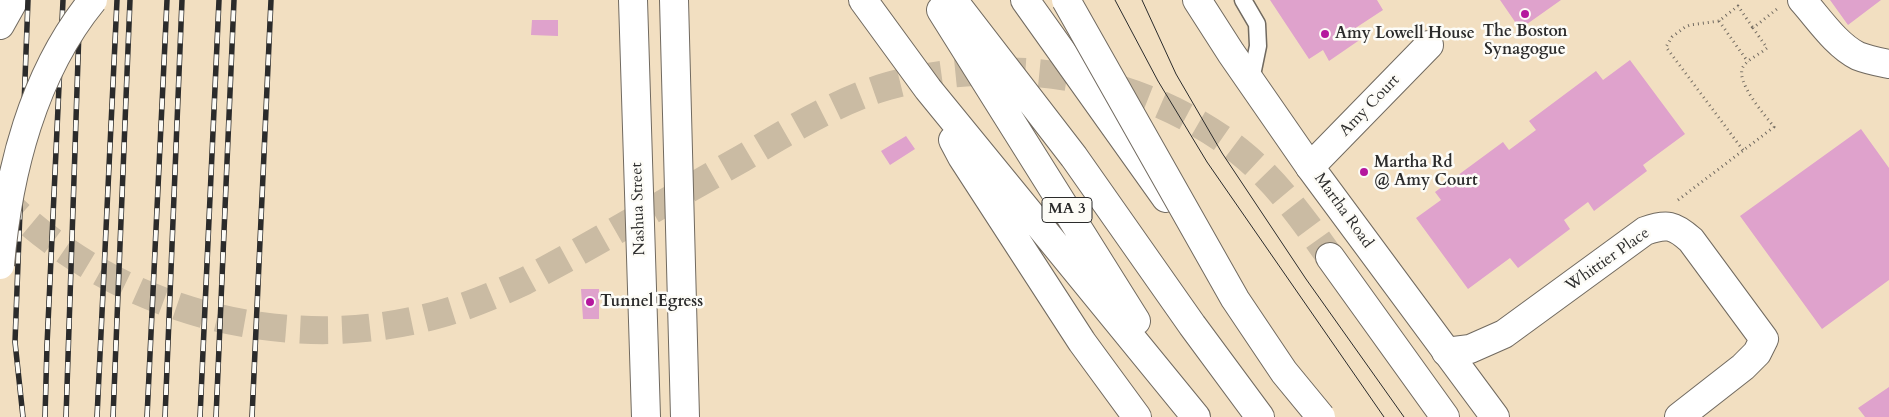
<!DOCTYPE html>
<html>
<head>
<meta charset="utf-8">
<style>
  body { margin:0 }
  canvas { display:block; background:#f2dfc1 }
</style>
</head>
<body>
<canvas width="1889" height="417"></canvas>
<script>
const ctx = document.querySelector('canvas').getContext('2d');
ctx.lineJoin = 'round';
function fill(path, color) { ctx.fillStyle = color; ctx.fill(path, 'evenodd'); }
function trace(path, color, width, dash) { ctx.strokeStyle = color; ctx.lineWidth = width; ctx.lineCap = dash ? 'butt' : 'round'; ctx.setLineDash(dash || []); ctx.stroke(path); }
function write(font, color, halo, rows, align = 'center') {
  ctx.font = font + ' Cardo,serif'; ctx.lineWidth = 5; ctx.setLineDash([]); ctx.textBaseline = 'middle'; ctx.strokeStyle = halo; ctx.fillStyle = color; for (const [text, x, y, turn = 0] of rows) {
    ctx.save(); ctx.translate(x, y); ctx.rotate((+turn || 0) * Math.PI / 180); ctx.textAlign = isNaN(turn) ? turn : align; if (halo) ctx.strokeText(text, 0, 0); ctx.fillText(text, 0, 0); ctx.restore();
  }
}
const building = new Path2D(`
  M1270 0H1377L1383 10 1354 29 1361 39 1329 61 1323 50 1309 59Z
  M1500 0H1561L1520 29Z
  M1830 0H1881L1848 25Z
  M532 20H558V36L531 35Z
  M1630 60 1685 134 1643 165 1647 171 1594 211 1588 202 1564 220 1570 229 1518 268 1510 258 1468 289 1416 218 1441 200 1435 192 1503 142 1509 150 1536 130 1529 121 1596 71 1603 80Z
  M1861 129 1889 168V280L1822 329 1740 216Z
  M906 136 915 149 890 165 881 151Z
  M581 289H599V319H583Z
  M1889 387V417H1865L1858 408Z`);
const highwayTunnel = new Path2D(`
  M0 196C112 310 285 358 440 314 469 306 497 294 525 281 598 242 670 199 743 158 787 132 839 100 888 86 1006 53 1143 75 1240 152 1276 181 1303 219 1330 257`);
const path = new Path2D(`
  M1719 21 1748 62
  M1743 150 1666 47 1672 37 1685 27 1690 25 1719 21 1738 6 1753 28
  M1678 200 1774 127C1765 115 1735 82 1743 67 1748 59 1760 54 1767 48L1753 28 1777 9`);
const lane = new Path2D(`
  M1243 0 1257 24 1258 46 1251 80`);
const street = new Path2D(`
  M1802 0C1819 19 1836 45 1858 56 1868 60 1879 62 1889 64
  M1310 167 1429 45
  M1446 352 1470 349 1504 334 1645 231C1667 223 1674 225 1691 240L1764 339 1757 353 1743 367 1679 417`);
const secondary = new Path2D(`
  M1197 0 1231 53 1310 167 1495 417`);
const primary = new Path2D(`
  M633 0 646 417
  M674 0 685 417`);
const highway = new Path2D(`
  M863 0 928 89 1196 417
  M953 0 1074 157 1192 325 1260 417
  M1025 0 1166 198
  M941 10 1136 321
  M0 25 14 0
  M953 140 962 157 1082 342 1137 417
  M1330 257 1445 417`);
const tram = new Path2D(`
  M1115 0 1158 81 1207 162 1384 417
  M1142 0 1176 74 1222 153 1306 279 1404 417`);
const rail = new Path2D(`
  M23 417 15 342 28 0
  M45 417 47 345 63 0
  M66 417 80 0
  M97 417 117 0
  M113 417 130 0
  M147 417 167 0
  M165 417 182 0
  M200 417 219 0
  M216 417 234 0
  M252 417 271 0`);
const highwayBridge = new Path2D(`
  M1066 0 1235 299 1284 372 1321 417
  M0 265C8 173 33 73 93 0`);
const markers = [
  [1525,14,5,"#b5179e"],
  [1325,34,5,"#b5179e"],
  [1364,172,5,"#b5179e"],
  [590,302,5,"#b5179e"]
];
const shields = [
  [1067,210,50]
];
const shieldNames = [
  ["MA 3",1067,210]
];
const poiNames = [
  ["The Boston",1525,32,"center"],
  ["Synagogue",1525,50,"center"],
  ["Amy Lowell House",1335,34],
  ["Martha Rd",1374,163],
  ["@ Amy Court",1374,181],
  ["Tunnel Egress",600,302]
];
const streetNames = [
  ["Amy Court",1370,106,-46],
  ["Nashua Street",639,209,-92],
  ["Martha Road",1343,211,54],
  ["Whittier Place",1608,260,-35]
];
fill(building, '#dfa2cc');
trace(highwayTunnel, '#cabba3', 28, [28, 14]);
trace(lane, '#716a60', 19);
trace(street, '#716a60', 30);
trace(secondary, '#716a60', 30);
trace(primary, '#716a60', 30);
trace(highway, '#716a60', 30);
trace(path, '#716a60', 3, [1, 4]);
trace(lane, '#fff', 16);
trace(street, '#fff', 28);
trace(secondary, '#fff', 28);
trace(primary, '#fff', 28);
trace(highway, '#fff', 28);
trace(tram, '#2b2b2b', 1);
trace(rail, '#2b2b2b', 5.5);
trace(rail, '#fdfcf7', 4, [11]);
trace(highwayBridge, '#716a60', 30, []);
trace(highwayBridge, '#fff', 28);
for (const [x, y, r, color] of markers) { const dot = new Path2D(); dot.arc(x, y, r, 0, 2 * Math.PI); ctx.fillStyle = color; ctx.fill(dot); trace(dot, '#fdfcf7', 2); }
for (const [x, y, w] of shields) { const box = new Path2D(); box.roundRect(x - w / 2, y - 12.5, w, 25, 4); ctx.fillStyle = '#fdfcf7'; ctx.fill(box); trace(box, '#2b2b2b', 1); }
write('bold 15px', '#2b2b2b', null, shieldNames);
write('bold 16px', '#2b2b2b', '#fdfcf7', poiNames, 'left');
write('16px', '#2b2b2b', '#fdfcf7', streetNames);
</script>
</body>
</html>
